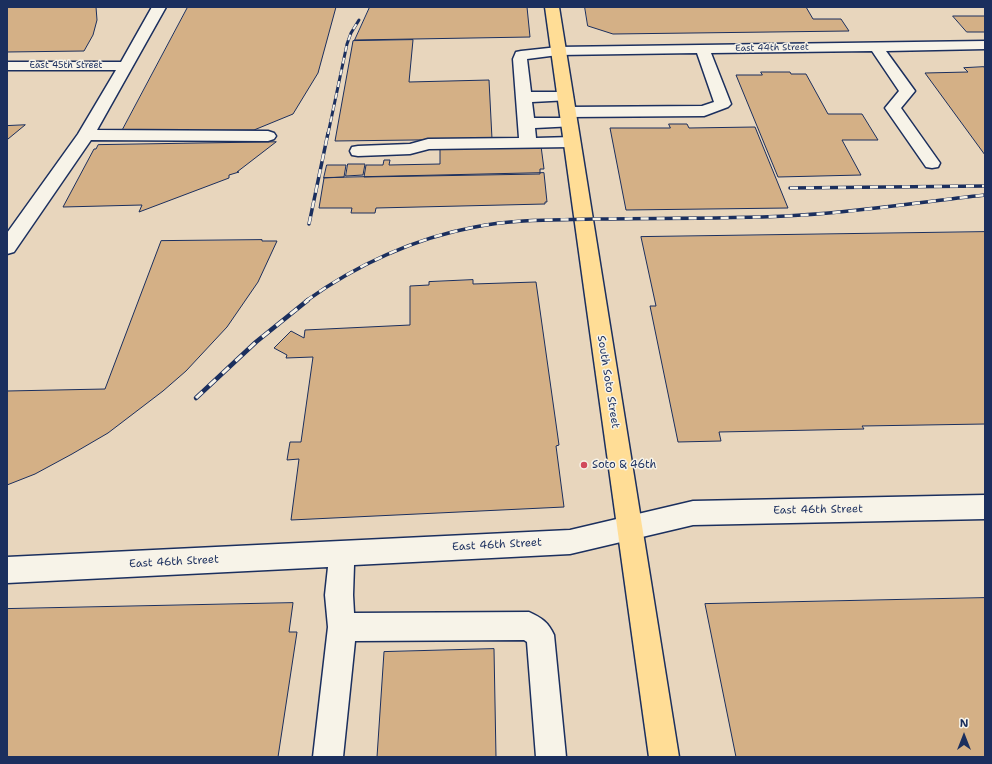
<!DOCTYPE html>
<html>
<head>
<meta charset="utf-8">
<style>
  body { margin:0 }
  #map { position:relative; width:992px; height:764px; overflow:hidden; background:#f0e6d4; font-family:"Shantell Sans",sans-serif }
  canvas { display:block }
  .frame { position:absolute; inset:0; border:8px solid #1b2f5e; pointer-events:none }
  .north { position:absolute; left:944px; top:716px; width:40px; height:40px; -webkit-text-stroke:3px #f7f3e8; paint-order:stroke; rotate:0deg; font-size:11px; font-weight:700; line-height:16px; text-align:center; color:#1b2f5e }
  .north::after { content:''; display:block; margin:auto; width:14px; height:18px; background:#1b2f5e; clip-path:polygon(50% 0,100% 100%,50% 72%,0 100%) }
</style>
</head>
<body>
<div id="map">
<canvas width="992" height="764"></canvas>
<div class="frame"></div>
<div class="north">N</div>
</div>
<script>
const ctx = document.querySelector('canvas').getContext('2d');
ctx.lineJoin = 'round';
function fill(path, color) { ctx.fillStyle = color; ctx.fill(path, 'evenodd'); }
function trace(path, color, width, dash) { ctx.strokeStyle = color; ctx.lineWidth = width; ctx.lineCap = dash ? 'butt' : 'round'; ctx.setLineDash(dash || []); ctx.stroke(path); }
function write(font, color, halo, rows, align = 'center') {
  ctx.font = font + ' "Shantell Sans",sans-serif'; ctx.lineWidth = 3; ctx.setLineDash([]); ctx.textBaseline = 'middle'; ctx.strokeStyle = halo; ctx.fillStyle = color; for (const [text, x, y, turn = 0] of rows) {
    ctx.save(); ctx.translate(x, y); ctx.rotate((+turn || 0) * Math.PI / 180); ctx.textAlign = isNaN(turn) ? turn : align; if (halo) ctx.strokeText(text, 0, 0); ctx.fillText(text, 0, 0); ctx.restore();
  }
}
const built = new Path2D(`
  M7 7H985V757H7Z`);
const building = new Path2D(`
  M7 7H96L97 20 93 35 84 51 7 52Z
  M188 7H336L318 73 293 114 254 130 122 131Z
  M370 7H527L530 37 355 40Z
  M585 7H806L813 19H841L849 31 613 34 588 26Z
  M953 16H985V32H967Z
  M413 40 409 82 489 80 492 139 335 141 353 41Z
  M984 67 985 69V155L925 73 968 72 964 68Z
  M761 72H790L791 74H806L828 114H862L878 140H842L861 175 778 177 736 75H762Z
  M669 124H687L689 128 755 127 788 208 626 210 610 128H670Z
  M25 125 8 139H7V126Z
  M276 142 237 172H239L229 175V178L139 212 142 205 63 207 94 149H96L98 145Z
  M541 146 544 169H540V174L364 177 366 165H383L384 160H390L389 165 440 164V148Z
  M348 164H365L363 175 346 176Z
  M327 165H346L344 177 324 178Z
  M544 173 547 202H545V204L376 208 375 213H351L352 208H319L324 178Z
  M985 232V424L862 426 864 429 719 432 721 441 678 442 650 306H656L641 237Z
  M262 240V241H277L258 282 227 327 186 371 163 391 108 433 72 454 35 474 7 485V391L105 389 161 241Z
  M473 280V284L536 282 559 445 556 446 564 507 291 520 299 459 287 460 290 442H301L313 357 286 358 287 355 274 348 291 331 304 338 305 330 410 325V286L429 285V282Z
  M985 598V757H736L705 604Z
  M293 603 289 632H297L278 757H7V609Z
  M494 649 496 757H377L384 652Z`);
const minor = new Path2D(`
  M152 7H166L97 130 268 131 274 133 276 136 274 139 268 141 91 140 14 252 7 254V233L78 134 116 70H7V62H121Z
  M985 41V49L886 51 915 91 901 108 940 163 938 167 932 168 926 167 885 108 899 91 872 51 711 53 731 104 728 107 704 116 568 117 562 115 560 112 562 109 568 107 702 106 714 102 697 53 558 55 527 59 531 92H565L570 94 573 97 570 100 532 102 534 118H569L575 120 577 123 575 126 535 128 536 138 572 137 578 138 580 142 578 146 572 147 429 149 410 154 358 156 352 155 350 151 352 147 358 146 410 144 428 139 519 138 513 59 516 52 521 51 558 47Z
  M985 495V519L693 525 570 554 354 565 353 595 354 613 529 612C542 618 548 622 554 635L566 757H536L527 642 524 640 355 641 343 757H313L328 627 325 595 328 567 7 583V557L570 530 693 501Z`);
const major = new Path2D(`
  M545 7H559L679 757H649Z`);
const railFar2 = new Path2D(`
  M328 134 347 44 351 33 359 20`);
const railFar1 = new Path2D(`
  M790 188 985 186
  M309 224 328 133
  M306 301C356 265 415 238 475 227 514 219 554 220 594 219 658 218 722 219 786 216 853 213 919 202 985 195`);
const rail = new Path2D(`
  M196 398 256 342 308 300`);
const markers = [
  [584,465,4,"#d1495b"]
];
const farStreetnames = [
  ["East 44th Street",772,48,-1],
  ["East 45th Street",66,66]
];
const streetNames = [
  ["South Soto Street",608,382,81],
  ["East 46th Street",818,510,-1],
  ["East 46th Street",497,545,-3],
  ["East 46th Street",174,562,-3]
];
const poiNames = [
  ["Soto & 46th",592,465]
];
fill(built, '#e8d6bd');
fill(building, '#d4b086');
trace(building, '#1b2f5e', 1);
trace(minor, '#1b2f5e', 3);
trace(major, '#1b2f5e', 3);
fill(minor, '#f7f3e8');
fill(major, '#ffdd96');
trace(railFar2, '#1b2f5e', 3);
trace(railFar1, '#1b2f5e', 3.5);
trace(rail, '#1b2f5e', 4.5);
trace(railFar2, '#f7f3e8', 2, [6]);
trace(railFar1, '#f7f3e8', 2.5, [8]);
trace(rail, '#f7f3e8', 3, [9]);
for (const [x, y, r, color] of markers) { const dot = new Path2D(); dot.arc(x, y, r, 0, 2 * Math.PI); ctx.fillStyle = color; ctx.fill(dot); trace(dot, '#f7f3e8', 1.5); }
write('9px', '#1b2f5e', '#f7f3e8', farStreetnames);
write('11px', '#1b2f5e', '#f7f3e8', streetNames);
write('11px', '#1b2f5e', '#f7f3e8', poiNames, 'left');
</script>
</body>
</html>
